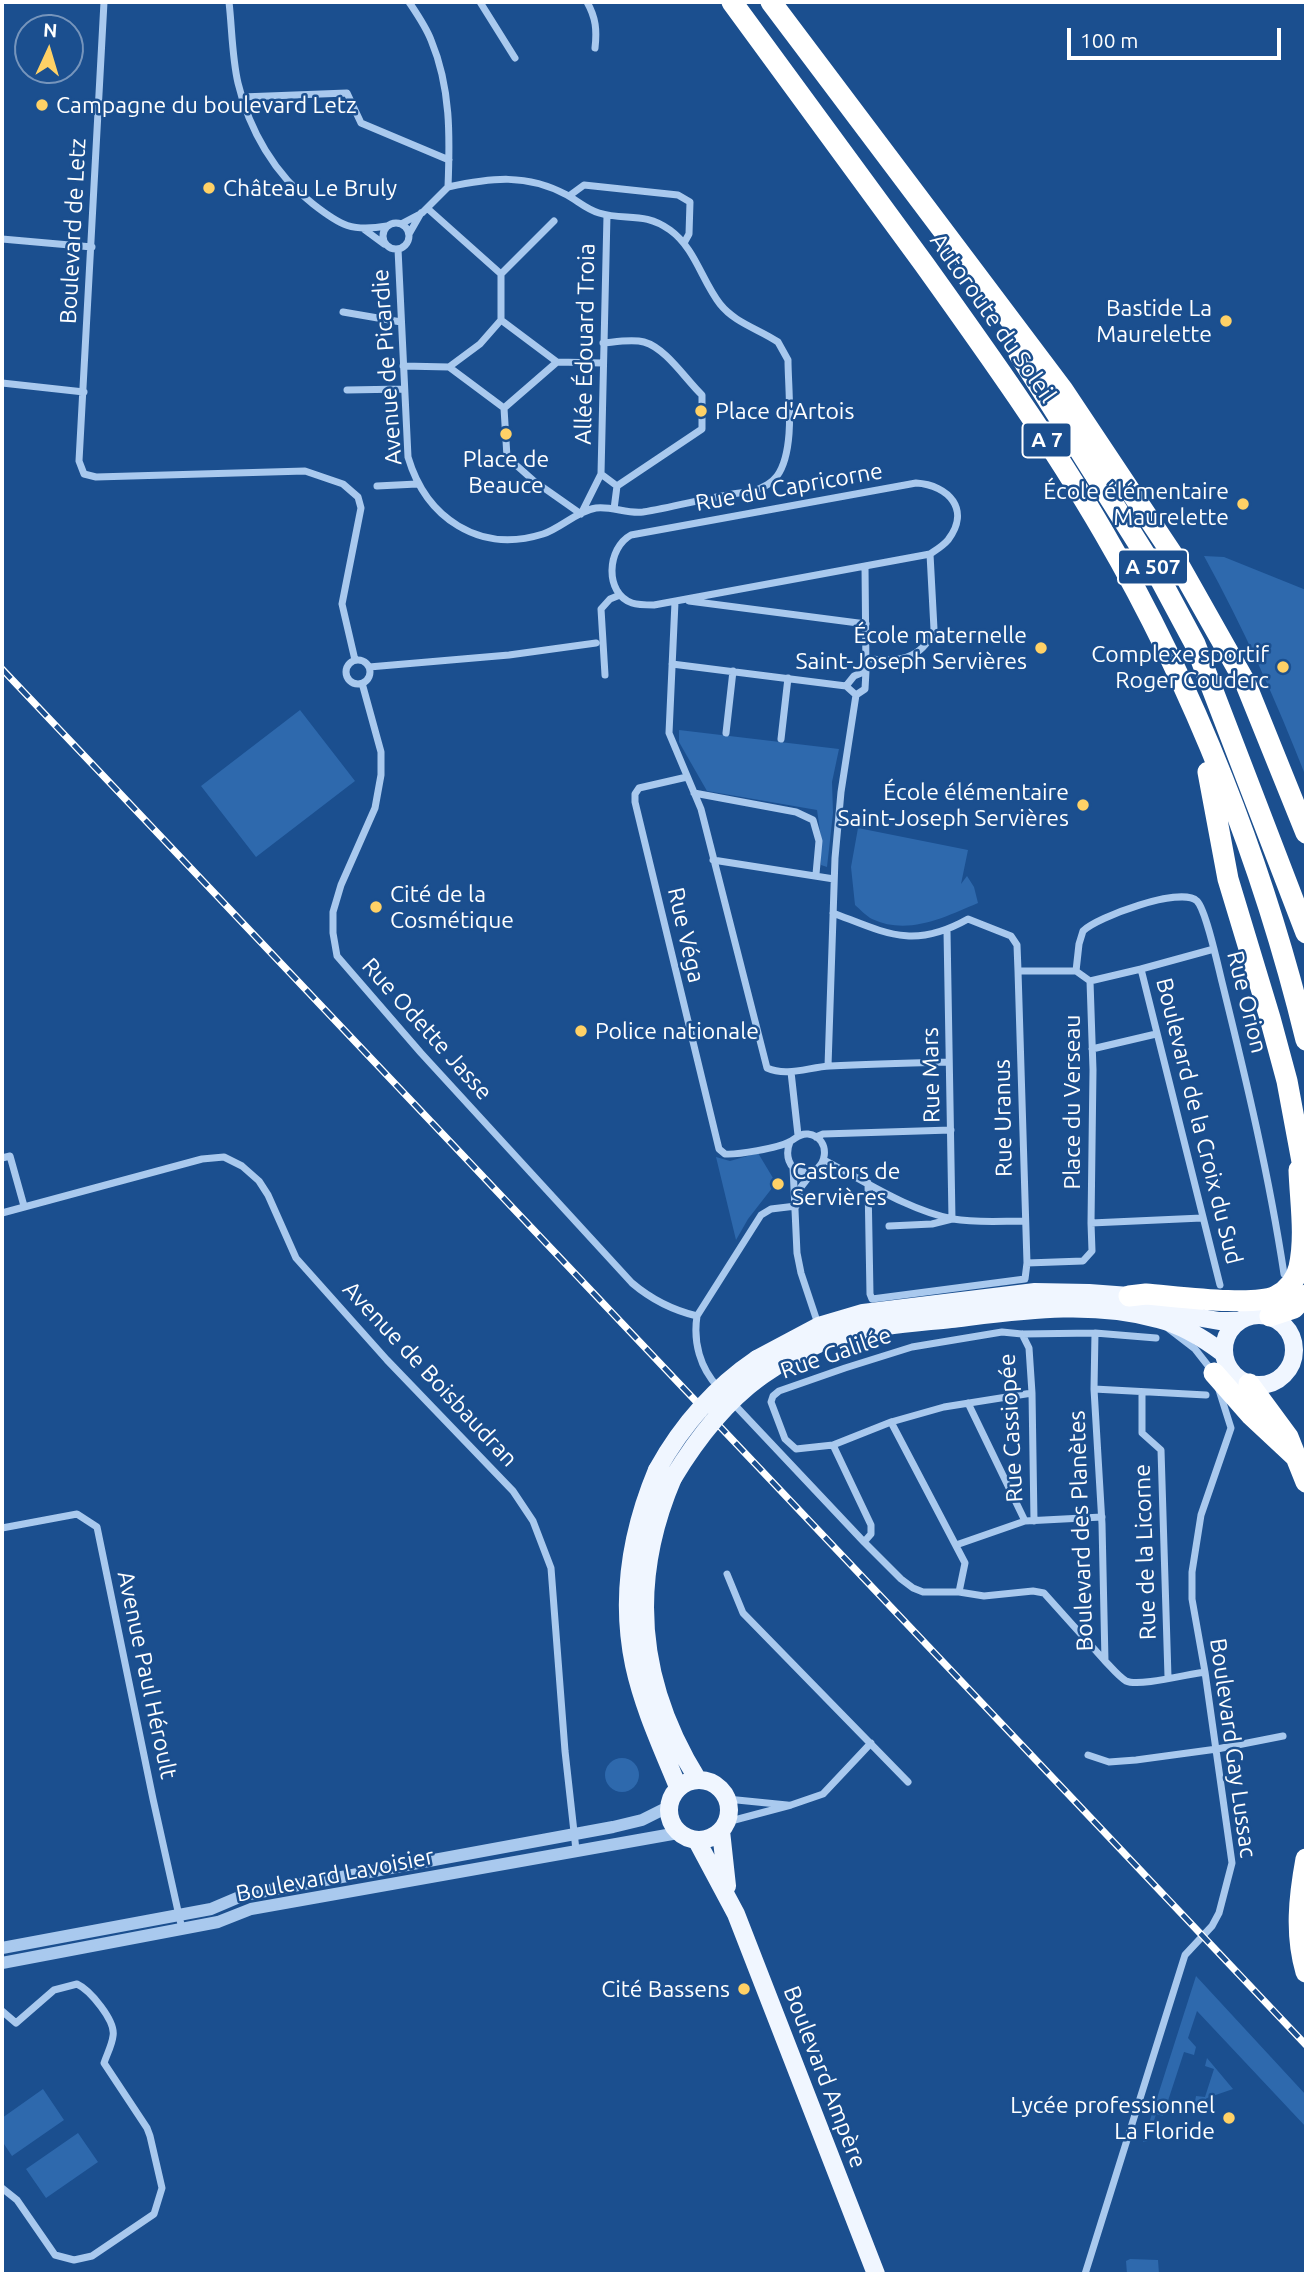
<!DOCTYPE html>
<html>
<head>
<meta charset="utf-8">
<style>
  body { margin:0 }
  #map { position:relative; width:1308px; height:2276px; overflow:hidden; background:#1b4f8f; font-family:Ubuntu,sans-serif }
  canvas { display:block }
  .frame { position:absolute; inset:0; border:4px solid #fff; pointer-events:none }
  .north { position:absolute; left:14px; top:14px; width:70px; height:70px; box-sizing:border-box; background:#1b4f8f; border:2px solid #7695bc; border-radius:50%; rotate:4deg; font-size:19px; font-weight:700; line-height:28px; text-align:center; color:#fff }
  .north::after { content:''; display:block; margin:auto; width:24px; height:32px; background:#ffd166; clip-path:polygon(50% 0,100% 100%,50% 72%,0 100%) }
  .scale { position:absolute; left:1067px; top:28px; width:214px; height:32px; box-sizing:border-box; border:4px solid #fff; border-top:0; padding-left:9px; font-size:21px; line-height:24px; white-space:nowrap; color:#fff; -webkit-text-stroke:5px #1b4f8f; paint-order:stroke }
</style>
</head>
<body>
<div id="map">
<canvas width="1308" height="2276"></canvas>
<div class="frame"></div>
<div class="north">N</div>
<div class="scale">100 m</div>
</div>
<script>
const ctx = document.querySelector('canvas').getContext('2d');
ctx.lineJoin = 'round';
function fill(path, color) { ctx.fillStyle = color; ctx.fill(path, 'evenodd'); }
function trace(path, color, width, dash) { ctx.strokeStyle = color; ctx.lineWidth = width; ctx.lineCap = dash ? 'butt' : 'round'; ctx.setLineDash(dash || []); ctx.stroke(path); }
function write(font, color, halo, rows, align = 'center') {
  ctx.font = font + ' Ubuntu,sans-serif'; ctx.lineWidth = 5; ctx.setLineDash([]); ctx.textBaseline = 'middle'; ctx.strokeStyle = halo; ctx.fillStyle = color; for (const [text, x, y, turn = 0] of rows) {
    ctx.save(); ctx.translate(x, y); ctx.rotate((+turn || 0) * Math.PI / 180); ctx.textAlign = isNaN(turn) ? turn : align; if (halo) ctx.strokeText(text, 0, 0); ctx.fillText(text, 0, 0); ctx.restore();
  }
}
const green = new Path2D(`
  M1204 556 1224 557 1306 590V777C1276 700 1244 629 1204 556Z
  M300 710 355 781 256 857 201 786Z
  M679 730 839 749 832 782 833 813 827 867 821 865V838L817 810 707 791 679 742Z
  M858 828 968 850 961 884 967 876 974 887 978 903C945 917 908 936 872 919 866 916 860 909 855 905L851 867Z
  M758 1153 776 1183 748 1219 736 1240 716 1157 730 1161Z
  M605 1775a17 17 0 1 1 34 0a17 17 0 1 1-34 0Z
  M1196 1976 1306 2095V2127L1197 2011 1188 2038 1196 2047 1194 2055 1184 2052 1163 2116 1156 2114 1148 2141 1143 2142Z
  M1207 2058 1233 2089 1207 2098 1194 2107 1196 2096 1205 2097 1214 2069 1205 2066Z
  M43 2089 64 2120 12 2156 2 2141V2118Z
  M78 2133 98 2162 46 2198 26 2169Z
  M1130 2259 1158 2260 1159 2274H1127L1126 2261Z`);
const minor = new Path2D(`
  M104 2 79 461 84 474 96 477 305 471 343 484 358 497 361 508 342 604 355 660
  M229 2C232 28 232 57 238 83 249 130 275 175 313 204 341 226 352 232 387 226
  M409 2C417 14 426 27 431 40 451 88 450 137 448 187
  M480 2 515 58
  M587 2C596 18 597 30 595 48
  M242 97 347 93 361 123 449 160
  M569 196 584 185 678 195 690 202 689 234 684 243
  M427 208 501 274
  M383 236a13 13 0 1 1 26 0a13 13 0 1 1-26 0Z
  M401 224 422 213 448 187
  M365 230 384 244
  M409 234 421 213
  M2 239 92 247
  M398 249 408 457C426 518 479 554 543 534 561 528 577 511 596 508 612 506 627 514 643 512 680 506 716 495 754 491 763 487 771 484 777 476 796 450 788 391 788 360L778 342C759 329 735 323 720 304 702 281 695 248 670 230 644 211 625 221 599 213 586 209 578 201 567 195 526 173 491 178 448 187
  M501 274 554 221
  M343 312 401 322
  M501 320 557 362
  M501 320V274
  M603 343C615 342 632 339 644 342 666 348 686 380 702 395V429L617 486
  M403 366 449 367 480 344 501 320
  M449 367 504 408
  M2 383 84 392
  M347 390 404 389
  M504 408 507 457 534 481 581 514 601 474 607 215
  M504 408 557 362 603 363
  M601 474 617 486 614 509
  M916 483C949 485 971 510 948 540 943 546 936 550 930 554L654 605C647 605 638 605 632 603 604 593 607 548 631 535Z
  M377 486 417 484
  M689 601 866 624
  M675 602 669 733 701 809 767 1068C787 1077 809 1067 830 1066 870 1064 909 1063 949 1062
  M865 658C895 663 922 661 934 629L930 554
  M346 672a12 12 0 1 1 24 0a12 12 0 1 1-24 0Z
  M672 664 846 686 856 695
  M369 667 509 655 596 643
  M605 675 601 609 610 599 620 595
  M362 683 381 752V775L375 808 341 885 333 912V933L337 956 421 1053 632 1283C652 1300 672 1310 697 1316
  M846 686 854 676 866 671 865 566
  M856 695 865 689 866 671
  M726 733 733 671
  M781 739 788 678
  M687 777 639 788 635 794V802L719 1149 725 1154C737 1155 778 1148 789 1142 796 1139 799 1133 808 1134 833 1137 828 1175 803 1172 788 1170 785 1154 790 1142
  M694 793 796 812 813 820 819 841 816 874
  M713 860 834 879
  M833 913C886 933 913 950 968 919L1011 936 1017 945 1018 971H1076L1090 981 1141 969 1220 1285
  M1141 969 1214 949
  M1018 971 1027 1263
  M1076 971 1079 944 1083 931C1097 917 1181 886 1197 901 1206 910 1218 966 1222 982 1246 1079 1269 1175 1284 1274
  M1090 981 1093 1070 1091 1223
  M1092 1049 1156 1034
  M828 1066 835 858 841 792 856 695
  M791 1072 798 1135
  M816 1137 823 1134 951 1130
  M2 1158 10 1156 24 1206
  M824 1160C865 1181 907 1210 953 1219 976 1223 1001 1221 1024 1221
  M793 1167 797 1253 801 1273 818 1324
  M868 1183 870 1294 872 1299 1025 1279 1027 1263 1083 1261 1092 1251 1091 1223 1202 1218
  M797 1202 801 1187 814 1170
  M2 1213 202 1159 224 1157 242 1166 259 1181 268 1195 296 1258 387 1360 513 1491 533 1521 551 1568 565 1751 576 1850
  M889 1226 932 1224 952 1219 947 931
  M1169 1329 1195 1349 1213 1372
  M1095 1333 1094 1389 1102 1524 1105 1661C1112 1668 1118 1676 1126 1681 1139 1687 1188 1674 1205 1672
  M1022 1334 1029 1348 1032 1393 1034 1521
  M718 1387C700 1368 693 1342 697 1316L761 1215 771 1209 796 1206
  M1094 1389 1206 1395
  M1142 1392V1433L1161 1450 1168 1677
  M731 1401 864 1542
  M968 1403 1025 1521
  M891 1422 965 1563 959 1592
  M833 1445 891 1422 944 1407 1032 1393
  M2 1528 77 1514 97 1527 153 1799 182 1929
  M956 1545 1025 1521 1102 1517
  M727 1574 743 1613 908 1782
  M1105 1661 1044 1593 1033 1591 984 1596 959 1592H923L913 1588 901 1579 864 1542 871 1534V1525L833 1445 796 1449 785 1439 771 1402 773 1396 779 1391 845 1368 912 1347 1002 1332 1022 1334 1095 1333 1156 1338
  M1088 1755 1109 1762 1136 1760 1217 1749 1283 1736
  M727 1799 787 1805
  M727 1822 791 1805 823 1794 871 1743
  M2 2011 16 2023 54 1990 77 1984C90 1990 116 2021 113 2036 112 2045 107 2054 104 2063L147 2128 150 2136 162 2188 154 2214 92 2256 74 2260 55 2255 17 2200 2 2188
  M1085 2274 1185 1955 1212 1926 1219 1913 1232 1863 1205 1672 1192 1599V1572L1201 1515 1231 1428 1219 1390`);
const tertiary = new Path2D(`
  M2 1948 211 1909 244 1895 613 1827 642 1820 668 1807
  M2 1963 218 1922 251 1909 678 1833`);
const primary = new Path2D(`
  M1224 1350a35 35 0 1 1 70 0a35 35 0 1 1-70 0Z
  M757 1359 819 1326 863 1313 1035 1292 1089 1293 1129 1296 1202 1318 1219 1321H1238
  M760 1377C784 1360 812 1345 840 1336 876 1325 914 1323 951 1319 1019 1311 1090 1300 1158 1319 1182 1325 1203 1338 1223 1353
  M657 1470C631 1532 620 1598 634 1665 643 1707 662 1748 678 1787
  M673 1478C628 1583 638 1684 698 1780
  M669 1810a30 30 0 1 1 60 0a30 30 0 1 1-60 0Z
  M721 1831 727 1886
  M697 1841 736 1914 876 2274`);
const motorway = new Path2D(`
  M732 2C796 89 860 176 924 264 987 352 1050 440 1104 533 1195 689 1263 864 1306 1040
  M771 2 1063 390 1175 558 1245 682 1306 833
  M1019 354 1158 575 1195 644 1306 933
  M1208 772 1228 879 1270 1018 1287 1081 1306 1183
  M1129 1296 1146 1294C1174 1296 1253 1307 1276 1296 1287 1290 1296 1280 1299 1267 1306 1236 1300 1201 1299 1170
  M1270 1316 1294 1308 1306 1295
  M1214 1373 1251 1415 1296 1457
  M1249 1384 1288 1437 1306 1482
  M1306 1859C1299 1897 1295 1935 1306 1972`);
const rail = new Path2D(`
  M2 669 1306 2045`);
const primaryBridge = new Path2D(`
  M657 1470C682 1425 714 1388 757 1359
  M673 1478C696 1440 723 1404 760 1377`);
const markers = [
  [42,105,7,"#ffd166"],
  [209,188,7,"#ffd166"],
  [1226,321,7,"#ffd166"],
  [701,411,7,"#ffd166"],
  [506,434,7,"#ffd166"],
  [1243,504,7,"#ffd166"],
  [1041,648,7,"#ffd166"],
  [1283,667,7,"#ffd166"],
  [1083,805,7,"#ffd166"],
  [376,907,7,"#ffd166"],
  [581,1031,7,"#ffd166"],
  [778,1184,7,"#ffd166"],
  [744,1989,7,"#ffd166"],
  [1229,2118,7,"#ffd166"]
];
const shields = [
  [1047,440,49],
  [1153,567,70]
];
const shieldNames = [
  ["A 7",1047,440],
  ["A 507",1153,567]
];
const poiNames = [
  ["Campagne du boulevard Letz",56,105,"left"],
  ["Château Le Bruly",223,188,"left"],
  ["Bastide La",1212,308],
  ["Maurelette",1212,334],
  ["Place d'Artois",715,411,"left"],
  ["Place de",506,459,"center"],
  ["Beauce",506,485,"center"],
  ["École élémentaire",1229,491],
  ["Maurelette",1229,517],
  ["École maternelle",1027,635],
  ["Saint-Joseph Servières",1027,661],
  ["Complexe sportif",1269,654],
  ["Roger Couderc",1269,680],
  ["École élémentaire",1069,792],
  ["Saint-Joseph Servières",1069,818],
  ["Cité de la",390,894,"left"],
  ["Cosmétique",390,920,"left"],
  ["Police nationale",595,1031,"left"],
  ["Castors de",792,1171,"left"],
  ["Servières",792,1197,"left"],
  ["Cité Bassens",730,1989],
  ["Lycée professionnel",1215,2105],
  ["La Floride",1215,2131]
];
const streetNames = [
  ["Boulevard de Letz",73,231,-87],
  ["Autoroute du Soleil",993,318,55],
  ["Allée Édouard Troia",585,344,-89],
  ["Avenue de Picardie",387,367,-94],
  ["Rue du Capricorne",789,487,-10],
  ["Rue Véga",686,935,77],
  ["Rue Orion",1247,1002,76],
  ["Rue Odette Jasse",427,1029,48],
  ["Rue Mars",931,1075,-91],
  ["Place du Verseau",1072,1102,-90],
  ["Rue Uranus",1003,1118,-91],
  ["Boulevard de la Croix du Sud",1199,1121,76],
  ["Rue Galilée",836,1353,-19],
  ["Avenue de Boisbaudran",430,1374,47],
  ["Rue Cassiopée",1011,1428,-93],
  ["Boulevard des Planètes",1081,1531,-92],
  ["Rue de la Licorne",1145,1552,-92],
  ["Avenue Paul Héroult",147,1675,78],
  ["Boulevard Gay Lussac",1233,1748,82],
  ["Boulevard Lavoisier",335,1875,-11],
  ["Boulevard Ampère",825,2077,69]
];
fill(green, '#2e69ad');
trace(minor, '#a9c9ee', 7);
trace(tertiary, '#a9c9ee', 12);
trace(primary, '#f0f6ff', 18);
trace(motorway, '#fff', 21);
trace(rail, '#fff', 7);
trace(rail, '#1b4f8f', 4.5, [13]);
trace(primaryBridge, '#f0f6ff', 18);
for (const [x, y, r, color] of markers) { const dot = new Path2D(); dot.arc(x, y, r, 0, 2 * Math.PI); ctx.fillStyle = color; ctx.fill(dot); trace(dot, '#1b4f8f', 2.5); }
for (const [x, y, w] of shields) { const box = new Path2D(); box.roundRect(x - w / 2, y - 17.5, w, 35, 5); ctx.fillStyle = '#1b4f8f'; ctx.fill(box); trace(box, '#fff', 2); }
write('bold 21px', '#fff', null, shieldNames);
write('23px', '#fff', '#1b4f8f', poiNames, 'right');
write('23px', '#fff', '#1b4f8f', streetNames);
</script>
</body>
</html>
